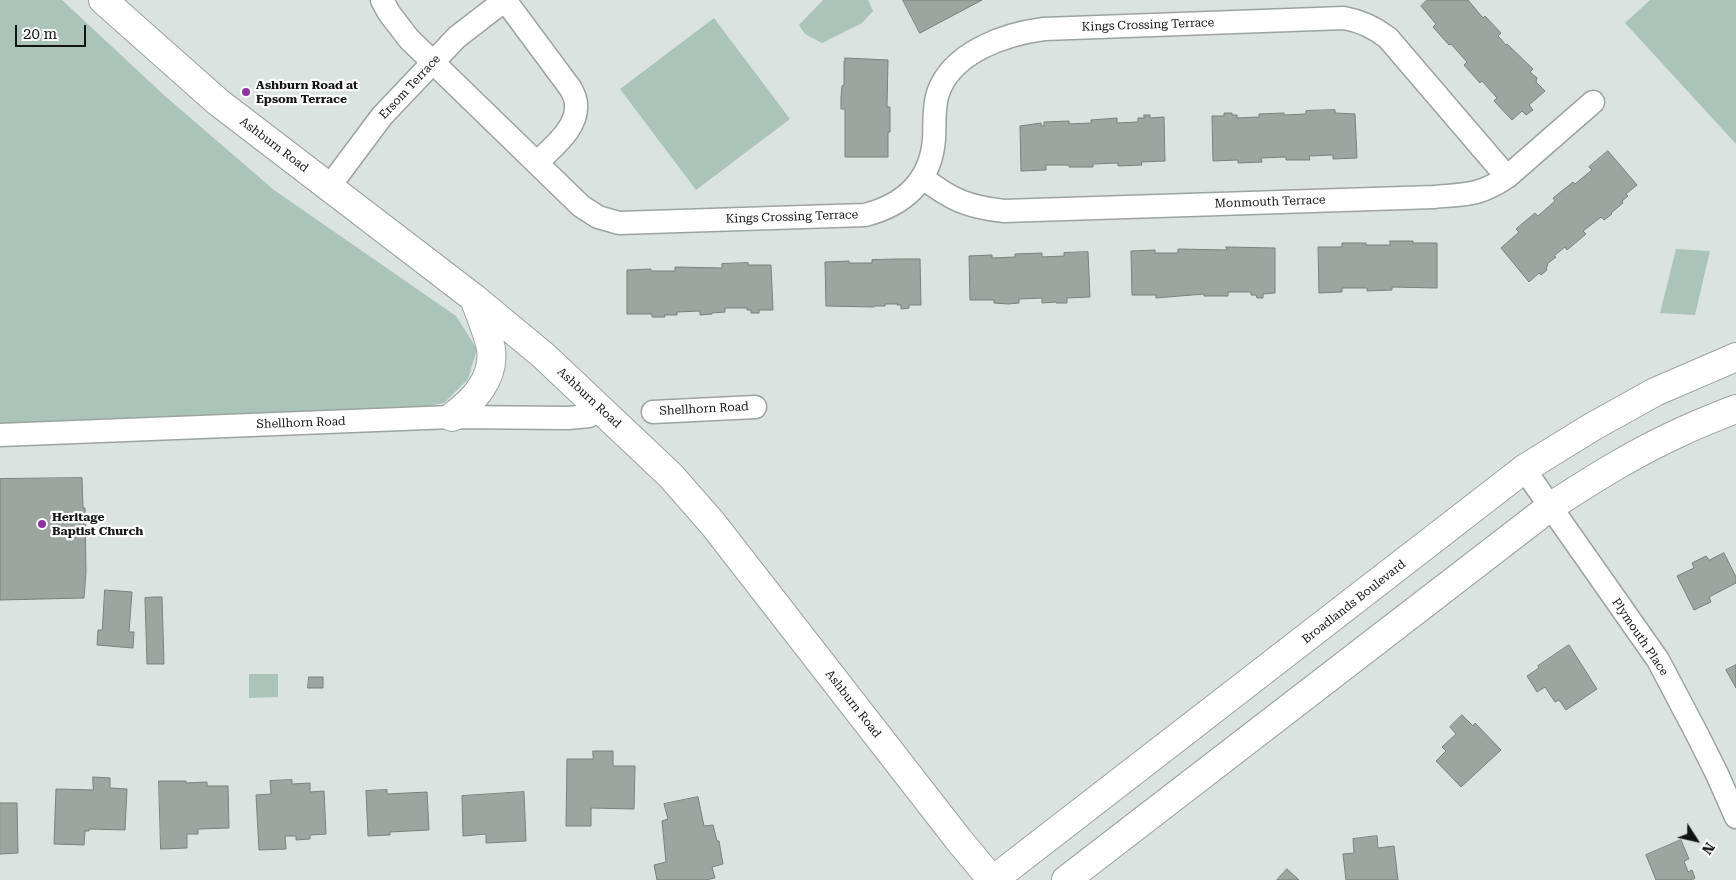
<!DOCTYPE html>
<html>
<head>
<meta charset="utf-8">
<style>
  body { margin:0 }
  #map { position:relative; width:1736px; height:880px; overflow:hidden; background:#dbe3e0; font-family:"Roboto Serif",serif }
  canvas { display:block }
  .north { position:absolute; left:1671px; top:815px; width:50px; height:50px; -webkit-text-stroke:4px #fff; paint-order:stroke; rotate:125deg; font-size:14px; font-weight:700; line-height:20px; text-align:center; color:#121514 }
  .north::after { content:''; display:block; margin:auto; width:18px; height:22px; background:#121514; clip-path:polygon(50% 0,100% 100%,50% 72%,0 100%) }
  .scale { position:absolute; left:15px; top:25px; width:71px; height:22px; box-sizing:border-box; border:2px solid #121514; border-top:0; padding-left:6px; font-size:15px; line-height:18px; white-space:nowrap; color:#121514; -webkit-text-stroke:4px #fff; paint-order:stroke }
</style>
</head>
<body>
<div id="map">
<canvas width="1736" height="880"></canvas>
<div class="north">N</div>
<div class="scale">20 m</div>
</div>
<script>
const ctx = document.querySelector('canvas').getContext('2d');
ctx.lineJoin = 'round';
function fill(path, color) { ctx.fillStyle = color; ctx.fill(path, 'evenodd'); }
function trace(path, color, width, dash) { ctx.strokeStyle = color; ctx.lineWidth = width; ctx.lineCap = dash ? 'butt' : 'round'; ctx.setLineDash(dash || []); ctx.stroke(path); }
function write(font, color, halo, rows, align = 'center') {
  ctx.font = font + ' "Roboto Serif",serif'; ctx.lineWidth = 4.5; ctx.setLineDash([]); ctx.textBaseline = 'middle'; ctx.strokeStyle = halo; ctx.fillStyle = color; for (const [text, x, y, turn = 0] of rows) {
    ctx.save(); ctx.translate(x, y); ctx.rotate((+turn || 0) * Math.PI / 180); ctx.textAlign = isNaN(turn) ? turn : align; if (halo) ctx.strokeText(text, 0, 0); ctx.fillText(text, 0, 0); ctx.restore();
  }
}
const green = new Path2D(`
  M0 0H62L165 96 274 190 456 316 477 349 468 379 444 403 419 408H387L0 425Z
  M823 0H868L873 11 862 23 822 43 805 34 799 25Z
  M1650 0H1736V144L1625 23Z
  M714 18 790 119 696 190 620 89Z
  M1676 249 1710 251 1695 315 1660 313Z
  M249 674H278V697L249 698Z`);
const building = new Path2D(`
  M903 0H982L920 33Z
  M1427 0H1468L1483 18 1485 16 1501 33 1498 36 1506 45 1507 44 1533 69 1530 72 1537 78 1536 82 1545 91 1529 105 1533 110 1526 115 1522 111 1512 120 1494 101 1497 98 1482 81 1480 83 1464 65 1467 62 1451 44 1449 45 1433 27 1436 24 1421 6Z
  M845 58 888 60 887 107H890V132H888V157H845V109H841V97L842 86 844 85V61H845Z
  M1335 110V113L1355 114 1357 158 1333 159V155L1309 156 1310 160H1286V157L1261 158 1262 162 1238 163V160L1213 161 1212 116H1224V113H1232V115H1237V118L1259 117V114L1284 113V115L1306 114V111Z
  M1144 115H1150V118L1164 117 1165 161 1141 162 1142 165 1118 166V163L1093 164V167H1069V165H1046V170L1021 171 1020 126 1041 123V126H1044V122L1069 121V124L1091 123V120L1117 118V123L1138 122V118H1144Z
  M1608 151 1637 185 1626 194 1628 196 1622 201 1623 203 1611 213 1612 214 1604 220 1601 217 1583 231 1586 234 1567 250 1565 247 1554 256 1556 257 1547 264 1548 265 1546 268 1547 270 1541 275 1539 273 1529 282 1501 248 1519 232 1516 229 1535 213 1538 216 1555 201 1553 198 1573 182 1575 184 1592 170 1589 167Z
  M1390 241H1413V243H1437V288L1392 287V290L1367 291V288H1342V292L1319 293 1318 247H1342V243H1366V245H1390Z
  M1226 247 1275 248V293L1263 294V298H1257L1256 295H1251V292H1228V296H1204V294L1156 298V295H1132L1131 251 1155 250V253H1178V249L1227 250Z
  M1088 252 1090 297 1067 298V303H1056V302L1042 303V298L1019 299V303L1008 304 994 303V300H970L969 256 992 255V258L1015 257V254L1042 253V257L1064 256V253Z
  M897 259H920L921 305H909V308L901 309V305H897L898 304H885V306H874V307L826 306 825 262 849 261V263H872V260Z
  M748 263V265H771L773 310H759V313H751V310H747V308H725V312L712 313V314L700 315V311L677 312V315H664L665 317H652V314H627V270L651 269V271H675V267L722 268V264Z
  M82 478 83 508H85L86 572 84 598 0 600V479Z
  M1724 553 1736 577V583L1709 597 1711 602 1694 610 1677 576 1694 568 1692 563 1706 556 1709 560Z
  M105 590 132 592 129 632H134L133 648 97 645 98 630H102Z
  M154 597H162L164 664H147L145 598Z
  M1569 645 1597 689 1566 710 1559 700 1555 702 1545 687 1537 692 1527 676 1539 668 1538 666Z
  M1736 665V688L1726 670Z
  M309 677H323V688H308Z
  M1462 715 1473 726 1475 723 1501 750 1461 787 1436 761 1446 751 1442 747 1456 734 1450 727Z
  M593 751H613V766H635L634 809 591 808V826H566L567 759H593Z
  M93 777 110 778V788L127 789 125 830 89 829V831H85L84 845 54 844 56 789 93 790Z
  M292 780V784L310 783V792L324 791 326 834 310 835V839L296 840V836H285L286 849 259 850 256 795 271 794 270 781Z
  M159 781H186V783L207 782V786H228L229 828 198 829V834H187V848L161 849Z
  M387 790V794L427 792 429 830 390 832V835L368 836 366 791Z
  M524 792 526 841 486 843V834L463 836 462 796Z
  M698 797 704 826 713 825 717 841H719L723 864 712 867 715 878 705 880H657L654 865 666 862 662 821 668 819 664 804Z
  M0 803H17L18 853 0 854Z
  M1377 836 1378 848 1394 846 1398 880H1346L1343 854 1354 853 1353 839Z
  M1681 840 1689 859 1684 861 1688 872 1692 870 1695 878 1692 880H1656L1646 855Z
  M1287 869 1299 880H1277Z`);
const minor = new Path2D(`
  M382 0 389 13 409 39 581 206 598 217 619 223 865 215C904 205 931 181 934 139 935 123 933 108 938 93 952 52 1005 34 1044 29L1344 18C1361 21 1374 27 1388 38L1507 177
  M505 0 571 89C573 93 576 99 576 104 578 129 552 147 537 163
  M922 177C951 200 968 207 1004 211L1434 197C1466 194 1479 196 1507 177L1593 102
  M329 187 382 116 457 37 505 0
  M653 412 755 407
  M0 435 452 417 568 418 589 416 600 409
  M1524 469 1658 660 1697 734 1717 774 1736 817`);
const tertiary = new Path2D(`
  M103 0 218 102 474 298 544 356 671 476 713 524 958 839 992 880
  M452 417C473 401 495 379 491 349 489 336 479 312 474 298`);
const secondary = new Path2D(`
  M993 880 1524 469 1592 427 1655 392 1736 357
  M1066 880 1550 507C1593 479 1636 452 1683 431 1700 423 1718 416 1736 409`);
const markers = [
  [246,92,5,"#8e339f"],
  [42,524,5,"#8e339f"]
];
const streetNames = [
  ["Kings Crossing Terrace",1148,25,-2],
  ["Ersom Terrace",410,87,-47],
  ["Ashburn Road",274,145,37],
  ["Monmouth Terrace",1270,202,-2],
  ["Kings Crossing Terrace",792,217,-2],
  ["Ashburn Road",589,398,43],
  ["Shellhorn Road",704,409,-3],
  ["Shellhorn Road",301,423,-2],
  ["Broadlands Boulevard",1354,602,-38],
  ["Plymouth Place",1640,637,56],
  ["Ashburn Road",853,704,52]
];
const poiNames = [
  ["Ashburn Road at",256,85],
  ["Epsom Terrace",256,99],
  ["Heritage",52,517],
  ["Baptist Church",52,531]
];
fill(green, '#aac4ba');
fill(building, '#9da5a1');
trace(building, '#79807d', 1);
trace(minor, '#9ba3a0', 25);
trace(tertiary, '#9ba3a0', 30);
trace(secondary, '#9ba3a0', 30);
trace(minor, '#fff', 22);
trace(tertiary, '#fff', 28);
trace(secondary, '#fff', 28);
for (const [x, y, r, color] of markers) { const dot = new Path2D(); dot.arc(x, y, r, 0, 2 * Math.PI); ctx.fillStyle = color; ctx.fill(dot); trace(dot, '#fff', 2); }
write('12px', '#121514', '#fff', streetNames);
write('bold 12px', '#121514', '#fff', poiNames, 'left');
</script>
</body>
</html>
